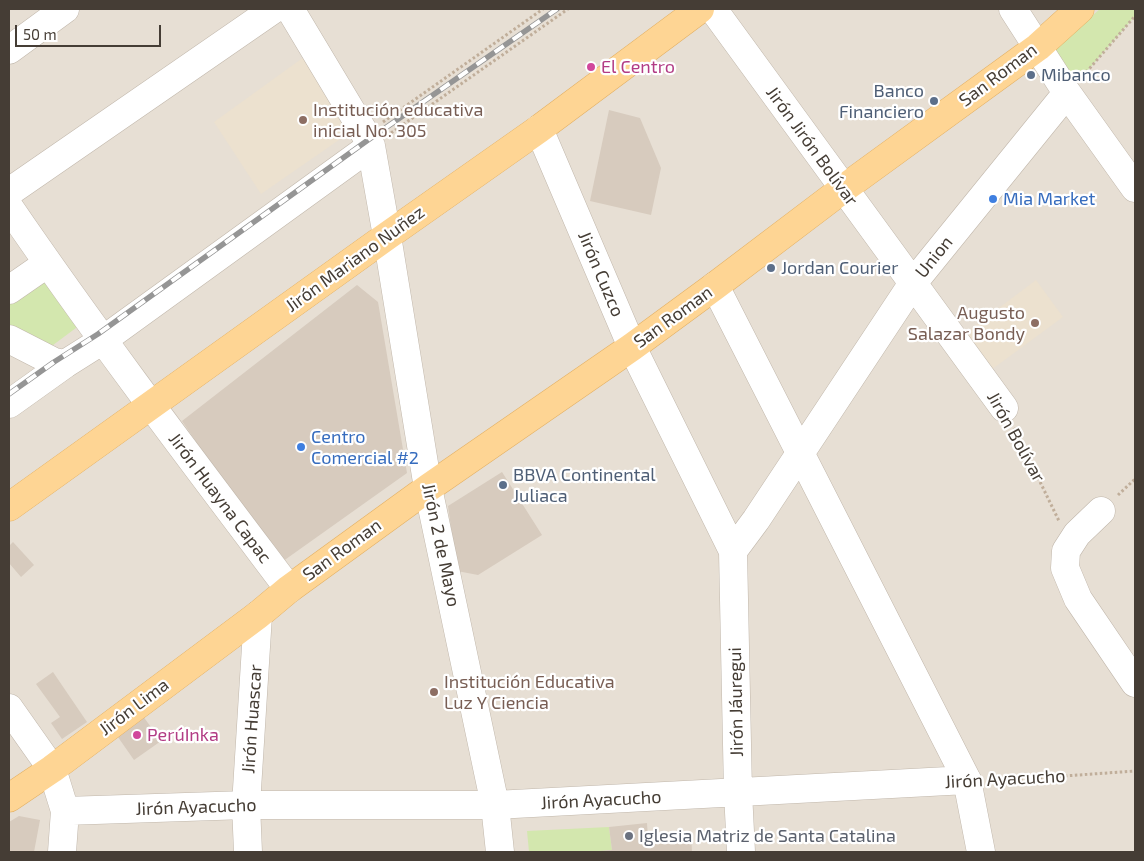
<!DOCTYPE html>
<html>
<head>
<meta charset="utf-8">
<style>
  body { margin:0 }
  #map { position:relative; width:1144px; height:861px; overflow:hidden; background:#f3ede6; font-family:"Exo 2",sans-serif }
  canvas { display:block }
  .frame { position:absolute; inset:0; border:10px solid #453d35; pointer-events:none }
  .scale { position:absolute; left:15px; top:25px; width:146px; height:22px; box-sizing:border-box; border:2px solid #453d35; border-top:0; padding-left:6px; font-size:15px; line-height:18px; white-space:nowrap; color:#453d35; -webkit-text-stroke:4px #fff; paint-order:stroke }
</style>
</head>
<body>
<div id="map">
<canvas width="1144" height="861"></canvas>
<div class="frame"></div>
<div class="scale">50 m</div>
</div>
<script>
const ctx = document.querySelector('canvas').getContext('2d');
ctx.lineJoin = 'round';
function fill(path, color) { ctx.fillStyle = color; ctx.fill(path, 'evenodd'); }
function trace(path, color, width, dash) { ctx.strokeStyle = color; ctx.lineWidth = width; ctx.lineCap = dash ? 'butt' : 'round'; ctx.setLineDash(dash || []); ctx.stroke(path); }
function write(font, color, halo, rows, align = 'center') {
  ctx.font = font + ' "Exo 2",sans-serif'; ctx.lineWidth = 4.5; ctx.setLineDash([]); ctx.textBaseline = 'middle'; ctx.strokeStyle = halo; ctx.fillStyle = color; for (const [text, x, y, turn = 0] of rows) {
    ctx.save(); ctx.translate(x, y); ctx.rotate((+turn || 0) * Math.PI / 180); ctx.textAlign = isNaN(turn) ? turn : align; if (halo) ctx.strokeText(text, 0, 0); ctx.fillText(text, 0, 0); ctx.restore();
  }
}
const residential = new Path2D(`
  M9 9H1135V852H9Z`);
const education = new Path2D(`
  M304 57 349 133 261 194 214 122Z
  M1036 280 1063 317 991 370 964 334Z`);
const green = new Path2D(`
  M1100 9H1135V16L1068 93 1045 57Z
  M46 269 84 322 45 351 9 335V294Z
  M609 827 612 850 594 852H529L527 831Z`);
const building = new Path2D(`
  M609 110 640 118 661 168 651 215 590 201Z
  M357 285 378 302 407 473 279 564 182 421Z
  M502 472 542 535 478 575 457 571 448 506Z
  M13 542 34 565 21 577 9 563V546Z
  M53 672 87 722 62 739 51 723 60 717 36 684Z
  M140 712 161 741 134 760 113 730Z
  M19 816 40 820 34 852H9V822Z
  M647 823 648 838 691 834 692 852H599V851L612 850 609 827Z`);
const path = new Path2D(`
  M1083 76 1135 16
  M383 122 543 9
  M391 133 568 9
  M1014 428 1059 521
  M1118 495 1135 479
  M990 780 1022 779 1135 771`);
const minor = new Path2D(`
  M290 9 365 134 371 146 387 236 428 488 495 805 500 852
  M713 9 1004 408
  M9 50 65 9
  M1067 93 1135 188
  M539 129 632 347 733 551 738 792 741 852
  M9 192 274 9
  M9 207C98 337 194 463 289 589
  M715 286 967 780 981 852
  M9 290 48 263
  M9 339 54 362 65 364
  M9 404 65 364 103 340 371 146
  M1101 511 1077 534 1066 551 1065 568 1078 599 1135 683
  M733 551 756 520 913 283 1067 93 1013 9
  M9 708 52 769 65 811 62 852
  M65 811 246 805H495L967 780
  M248 852 246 805 258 615`);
const major = new Path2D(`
  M9 507 387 236 539 129 700 9
  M9 798 52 769 258 615 289 589 428 488 632 347 715 286 843 189 1038 47 1080 9`);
const rail = new Path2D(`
  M9 394 54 362 98 334 368 140 557 9`);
const markers = [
  [591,67,5,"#d1479c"],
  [1031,75,5,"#5c6f8a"],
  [934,101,5,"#5c6f8a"],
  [303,120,5,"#8d6e63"],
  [993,199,5,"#3f7fe0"],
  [771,268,5,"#5c6f8a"],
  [1035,323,5,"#8d6e63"],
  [301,447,5,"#3f7fe0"],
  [503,485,5,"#5c6f8a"],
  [434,692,5,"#8d6e63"],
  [137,735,5,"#d1479c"],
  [629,836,5,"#6b7280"]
];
const hotelNames = [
  ["El Centro",601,67],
  ["PerúInka",147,735]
];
const streetNames = [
  ["San Roman",998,75,-37],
  ["Jirón Jirón Bolívar",812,146,54],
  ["Union",934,257,-51],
  ["Jirón Mariano Nuñez",355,259,-36],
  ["Jirón Cuzco",601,274,67],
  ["San Roman",673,317,-36],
  ["Jirón Bolívar",1016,437,61],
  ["Jirón Huayna Capac",220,498,53],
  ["Jirón 2 de Mayo",441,545,78],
  ["San Roman",342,550,-36],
  ["Jirón Jáuregui",736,702,-91],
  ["Jirón Lima",134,707,-37],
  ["Jirón Huascar",252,719,-86],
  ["Jirón Ayacucho",1005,779,-3],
  ["Jirón Ayacucho",601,800,-3],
  ["Jirón Ayacucho",196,807,-2]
];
const serviceNames = [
  ["Mibanco",1041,75],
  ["Banco",924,91,"right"],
  ["Financiero",924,112,"right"],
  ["Jordan Courier",781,268],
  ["BBVA Continental",513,475],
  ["Juliaca",513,496]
];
const educationNames = [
  ["Institución educativa",313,110],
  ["inicial No. 305",313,131],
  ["Augusto",1025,313,"right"],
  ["Salazar Bondy",1025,334,"right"],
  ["Institución Educativa",444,682],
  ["Luz Y Ciencia",444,703]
];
const shopNames = [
  ["Mia Market",1003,199],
  ["Centro",311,437],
  ["Comercial #2",311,458]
];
const worshipNames = [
  ["Iglesia Matriz de Santa Catalina",639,836]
];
fill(residential, '#e7dfd4');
fill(education, '#ece1cf');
fill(green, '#d3e7ae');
fill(building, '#d7cbbe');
trace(minor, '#c1b7ab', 29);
trace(major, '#e3b063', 29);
trace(path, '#c0ae9a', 3, [2.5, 2.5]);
trace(minor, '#fff', 28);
trace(major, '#fed594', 28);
trace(rail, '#959595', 5.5);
trace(rail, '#fff', 4, [11]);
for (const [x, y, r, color] of markers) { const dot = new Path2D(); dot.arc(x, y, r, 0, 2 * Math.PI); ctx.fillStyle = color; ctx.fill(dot); trace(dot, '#fff', 2); }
write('18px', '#b23c85', '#fff', hotelNames, 'left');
write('18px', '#453d35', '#fff', streetNames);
write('18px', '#4e5e75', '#fff', serviceNames, 'left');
write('18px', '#785e54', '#fff', educationNames, 'left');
write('18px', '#366cbe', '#fff', shopNames, 'left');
write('18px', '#5b616d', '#fff', worshipNames, 'left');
</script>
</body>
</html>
